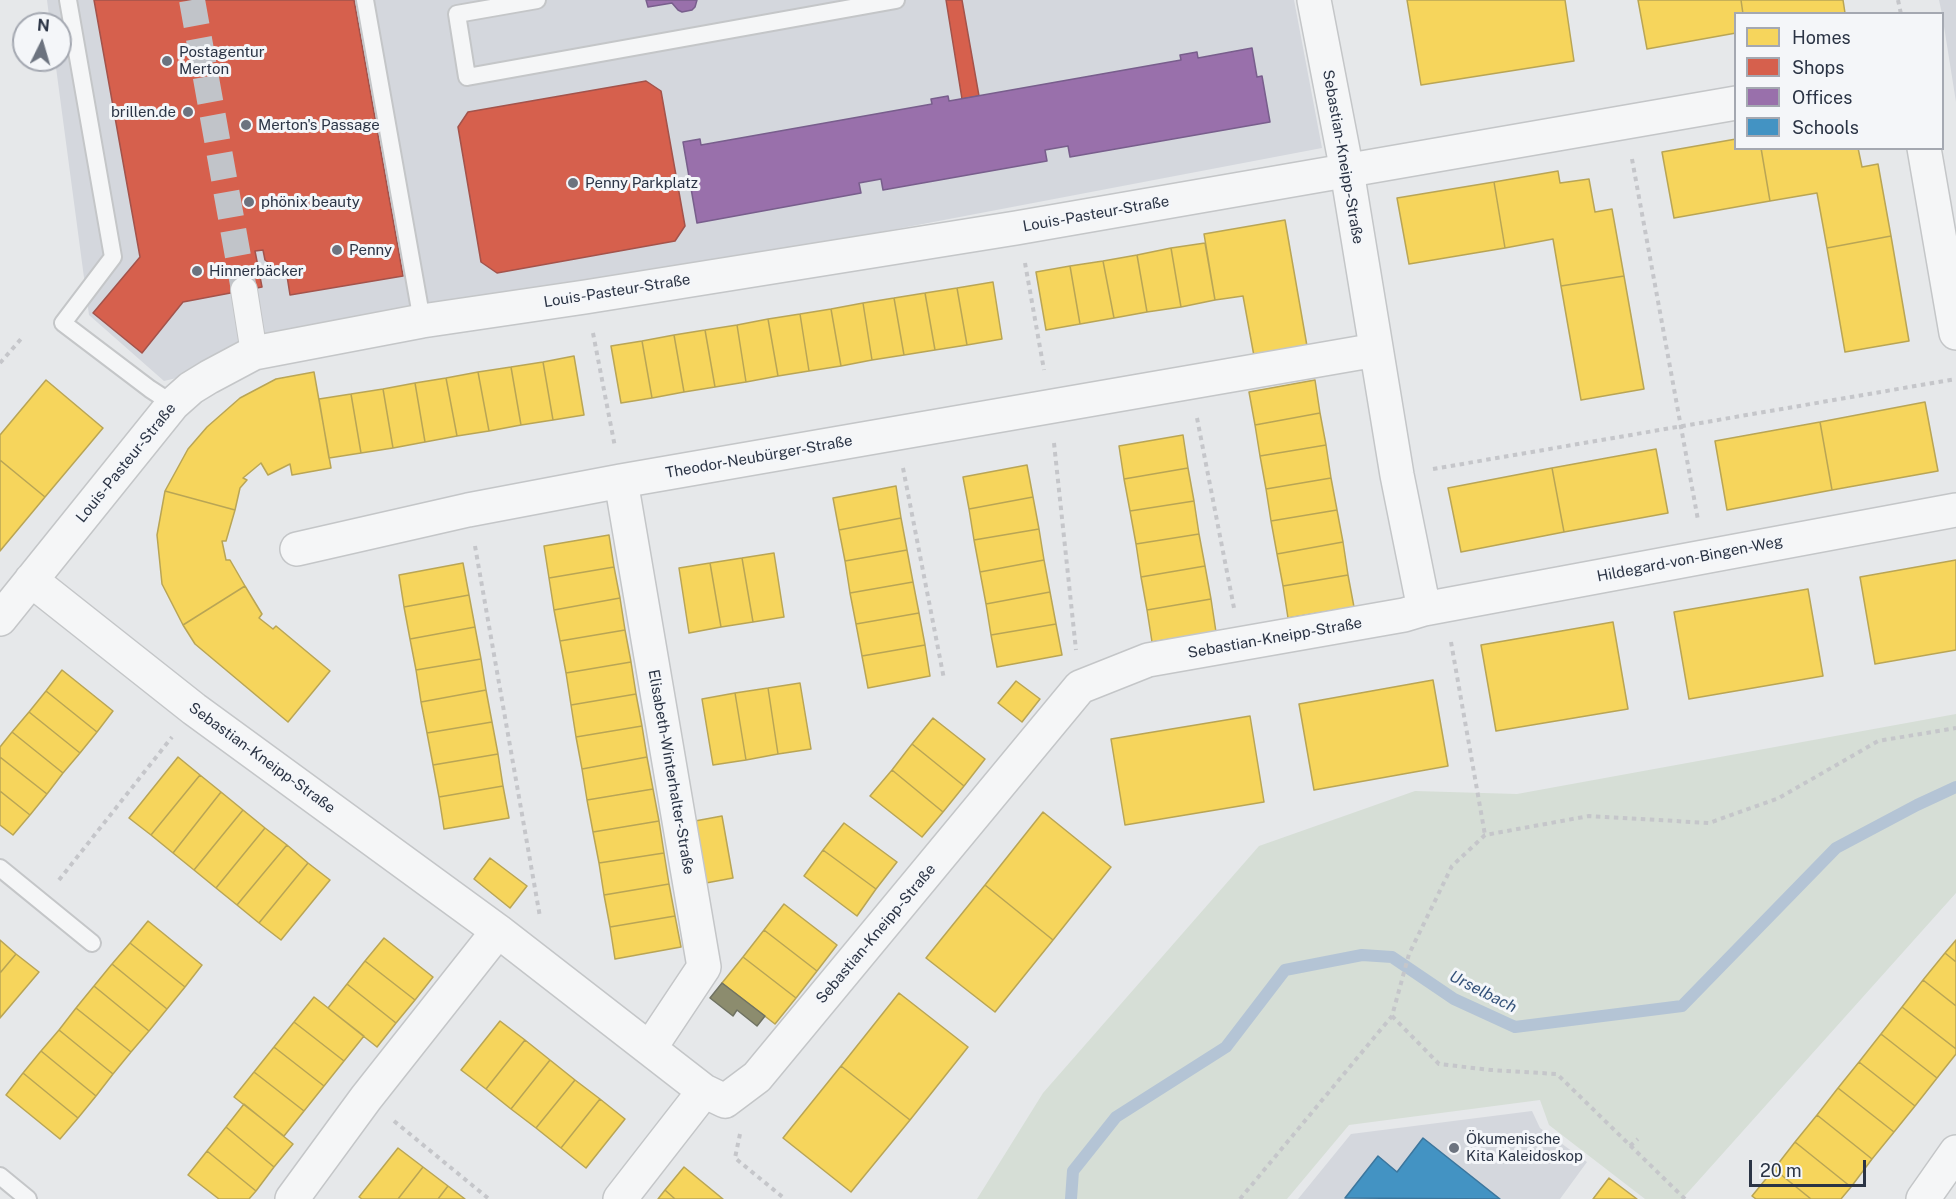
<!DOCTYPE html>
<html>
<head>
<meta charset="utf-8">
<style>
  body { margin:0 }
  #map { position:relative; width:1956px; height:1199px; overflow:hidden; background:#e6e8ea; font-family:"Public Sans",sans-serif }
  canvas { display:block }
  .legend { position:absolute; left:1734px; top:12px; width:210px; height:138px; box-sizing:border-box; background:#f4f6f9; border:2px solid #a4a8b1; margin:0; padding:8px 10px; list-style:none; font-size:18px; color:#2b3445 }
  .legend li { display:flex; align-items:center; gap:12px; height:30px }
  .legend b { width:30px; border:2px solid #a4a8b1 }
  .north { position:absolute; left:12px; top:12px; width:60px; height:60px; box-sizing:border-box; background:#f4f6f9; border:2px solid #a4a8b1; border-radius:50%; rotate:5deg; font-size:16px; font-weight:700; line-height:24px; text-align:center; color:#2b3445 }
  .north::after { content:''; display:block; margin:auto; width:21px; height:27px; background:#6c737f; clip-path:polygon(50% 0,100% 100%,50% 72%,0 100%) }
  .scale { position:absolute; left:1749px; top:1160px; width:117px; height:27px; box-sizing:border-box; border:3px solid #2b3445; border-top:0; padding-left:8px; font-size:18px; line-height:21px; white-space:nowrap; color:#2b3445; -webkit-text-stroke:4px #f4f6f9; paint-order:stroke }
</style>
</head>
<body>
<div id="map">
<canvas width="1956" height="1199"></canvas>
<ul class="legend">
<li><b style="height:16px;background:#f6d55c"></b>Homes</li>
<li><b style="height:16px;background:#d6604d"></b>Shops</li>
<li><b style="height:16px;background:#9970ab"></b>Offices</li>
<li><b style="height:16px;background:#4393c3"></b>Schools</li>
</ul>
<div class="north">N</div>
<div class="scale">20 m</div>
</div>
<script>
const ctx = document.querySelector('canvas').getContext('2d');
ctx.lineJoin = 'round';
function fill(path, color) { ctx.fillStyle = color; ctx.fill(path, 'evenodd'); }
function trace(path, color, width, dash) { ctx.strokeStyle = color; ctx.lineWidth = width; ctx.lineCap = dash ? 'butt' : 'round'; ctx.setLineDash(dash || []); ctx.stroke(path); }
function write(font, color, halo, rows, align = 'center') {
  ctx.font = font + ' "Public Sans",sans-serif'; ctx.lineWidth = 6; ctx.setLineDash([]); ctx.textBaseline = 'middle'; ctx.strokeStyle = halo; ctx.fillStyle = color; for (const [text, x, y, turn = 0] of rows) {
    ctx.save(); ctx.translate(x, y); ctx.rotate((+turn || 0) * Math.PI / 180); ctx.textAlign = isNaN(turn) ? turn : align; if (halo) ctx.strokeText(text, 0, 0); ctx.fillText(text, 0, 0); ctx.restore();
  }
}
const built = new Path2D(`
  M47 0H1294L1322 148 424 319 164 381 89 315 55 60H60V24H50Z
  M1939 0H1956V102L1942 14Z
  M1532 1111 1540 1128 1587 1162 1560 1199H1298L1351 1134Z`);
const green = new Path2D(`
  M1956 714V893L1682 1199H1645L1549 1125 1540 1100 1349 1125 1287 1199H977L1043 1093 1259 846 1415 791 1517 794Z`);
const homes = new Path2D(`
  M1407 0H1565L1574 61 1421 85Z
  M1638 0H1741L1743 14H1736V33L1647 49Z
  M1741 0H1843L1845 13 1743 14Z
  M1736 139V148H1761L1770 201 1674 218 1662 152Z
  M1761 148H1858L1862 167 1878 164 1891 236 1827 248 1817 193 1770 201Z
  M1558 171 1560 183 1589 179 1595 212 1612 209 1624 276 1561 286 1553 239 1505 248 1494 182Z
  M1494 182 1505 248 1409 264 1397 198Z
  M1285 220 1307 346 1254 356 1243 296 1215 300 1204 234Z
  M1891 236 1909 341 1845 352 1827 248Z
  M1205 243 1215 300 1181 307 1171 248Z
  M1171 248 1181 307 1147 312 1137 255Z
  M1137 255 1147 312 1114 318 1103 261Z
  M1103 261 1114 318 1080 324 1070 266Z
  M1070 266 1080 324 1046 330 1036 272Z
  M1624 276 1644 389 1581 400 1561 286Z
  M993 282 1002 339 967 345 957 288Z
  M957 288 967 345 935 350 925 293Z
  M925 293 935 350 904 355 894 298Z
  M894 298 904 355 872 360 863 303Z
  M863 303 872 360 841 366 831 309Z
  M831 309 841 366 809 371 800 314Z
  M800 314 809 371 778 376 768 319Z
  M768 319 778 376 746 382 737 325Z
  M737 325 746 382 715 387 705 330Z
  M705 330 715 387 684 392 674 335Z
  M674 335 684 392 652 398 642 341Z
  M642 341 652 398 621 403 611 346Z
  M574 356 584 415 553 420 543 362Z
  M543 362 553 420 521 425 511 367Z
  M511 367 521 425 489 431 478 372Z
  M314 372 331 468 292 475 290 464 268 475 261 463 243 478 247 480 240 488 235 510 165 491 188 449 207 427 240 398 276 379Z
  M478 372 489 431 457 436 446 378Z
  M446 378 457 436 425 442 415 383Z
  M46 380 103 428 45 497 0 460V435Z
  M1315 380 1320 413 1255 425 1249 392Z
  M415 383 425 442 393 448 383 389Z
  M383 389 393 448 361 453 351 394Z
  M351 394 361 453 329 458 319 399Z
  M1925 402 1938 471 1832 490 1820 422Z
  M1320 413 1326 445 1260 456 1255 425Z
  M1820 422 1832 490 1727 510 1715 441Z
  M1183 435 1188 468 1124 479 1119 446Z
  M1326 445 1331 478 1266 489 1260 456Z
  M1656 449 1668 513 1564 532 1552 468Z
  M0 460 45 497 0 551Z
  M1027 465 1033 497 969 509 963 477Z
  M1188 468 1194 501 1130 511 1124 479Z
  M1552 468 1564 532 1461 552 1448 488Z
  M1331 478 1337 510 1271 521 1266 489Z
  M896 486 901 518 839 530 833 498Z
  M165 491 235 510 226 541H222L226 560H230L245 586 183 625 162 584 157 535Z
  M1033 497 1039 529 974 540 969 509Z
  M1194 501 1199 534 1136 544 1130 511Z
  M1337 510 1343 542 1277 554 1271 521Z
  M901 518 907 550 845 561 839 530Z
  M1039 529 1044 560 980 572 974 540Z
  M1199 534 1205 566 1141 577 1136 544Z
  M609 535 614 567 549 578 544 546Z
  M1343 542 1348 575 1283 586 1277 554Z
  M907 550 913 582 850 593 845 561Z
  M774 553 784 617 753 622 742 558Z
  M742 558 753 622 721 627 710 563Z
  M1044 560 1050 592 986 604 980 572Z
  M1956 560V650L1875 664 1860 577Z
  M463 563 469 595 404 607 399 575Z
  M710 563 721 627 689 633 679 568Z
  M1205 566 1211 599 1147 610 1141 577Z
  M614 567 620 598 554 610 549 578Z
  M1348 575 1354 607 1288 618 1283 586Z
  M913 582 919 613 856 624 850 593Z
  M245 586 262 614 259 618 273 629 276 626 330 671 288 722 195 644 183 625Z
  M1808 589 1823 676 1689 699 1674 612Z
  M1050 592 1056 624 991 635 986 604Z
  M469 595 475 627 410 639 404 607Z
  M620 598 625 630 560 641 554 610Z
  M1211 599 1216 632 1152 642 1147 610Z
  M919 613 925 645 862 656 856 624Z
  M1613 622 1628 709 1496 731 1481 645Z
  M1056 624 1062 655 997 667 991 635Z
  M475 627 481 659 416 670 410 639Z
  M625 630 631 662 566 673 560 641Z
  M925 645 930 676 868 688 862 656Z
  M481 659 486 690 421 702 416 670Z
  M631 662 636 694 571 705 566 673Z
  M62 670 113 711 97 732 46 691Z
  M1433 680 1448 766 1314 790 1299 704Z
  M1016 681 1040 699 1022 722 998 703Z
  M800 683 811 749 778 754 768 688Z
  M768 688 778 754 746 760 735 693Z
  M486 690 492 722 427 733 421 702Z
  M46 691 97 732 80 753 29 712Z
  M735 693 746 760 713 765 702 699Z
  M636 694 642 726 576 737 571 705Z
  M29 712 80 753 63 773 12 732Z
  M1250 716 1264 802 1125 825 1111 739Z
  M933 718 985 759 964 786 912 744Z
  M492 722 498 754 433 765 427 733Z
  M642 726 647 757 582 769 576 737Z
  M12 732 63 773 47 794 0 757V747Z
  M912 744 964 786 943 812 892 770Z
  M498 754 503 786 439 797 433 765Z
  M0 757 47 794 30 815 0 791Z
  M178 757 200 775 151 835 129 818Z
  M647 757 653 789 587 800 582 769Z
  M892 770 943 812 922 837 870 796Z
  M200 775 221 792 173 853 151 835Z
  M503 786 509 818 444 829 439 797Z
  M653 789 659 821 593 832 587 800Z
  M0 791 30 815 13 835 0 825Z
  M221 792 243 810 194 870 173 853Z
  M243 810 265 828 216 888 194 870Z
  M1043 812 1111 867 1053 940 985 885Z
  M722 816 733 878 706 883 695 821Z
  M659 821 664 853 599 863 593 832Z
  M844 823 897 862 876 889 823 850Z
  M265 828 287 845 237 905 216 888Z
  M287 845 308 863 259 923 237 905Z
  M823 850 876 889 857 916 804 876Z
  M664 853 669 884 604 895 599 863Z
  M490 858 527 886 510 908 474 879Z
  M308 863 330 880 281 940 259 923Z
  M669 884 675 916 610 927 604 895Z
  M985 885 1053 940 995 1012 926 958Z
  M784 904 837 945 817 971 764 930Z
  M675 916 681 947 615 959 610 927Z
  M148 921 202 965 185 987 130 943Z
  M764 930 817 971 796 998 743 957Z
  M384 938 433 977 415 1000 365 961Z
  M0 940 16 954 0 973Z
  M1956 940V962L1945 953Z
  M130 943 185 987 167 1009 112 964Z
  M1945 953 1956 962V1006L1923 980Z
  M16 954 39 972 0 1018V973Z
  M743 957 796 998 775 1024 722 983Z
  M365 961 415 1000 396 1023 347 984Z
  M112 964 167 1009 149 1031 94 986Z
  M1923 980 1956 1006V1049L1902 1007Z
  M347 984 396 1023 377 1047 328 1008Z
  M94 986 149 1031 131 1052 76 1008Z
  M899 993 968 1047 910 1120 841 1066Z
  M314 997 364 1036 344 1061 294 1022Z
  M1902 1007 1956 1049V1054L1937 1078 1881 1034Z
  M76 1008 131 1052 113 1074 59 1030Z
  M500 1021 525 1040 486 1089 461 1070Z
  M294 1022 344 1061 324 1086 274 1047Z
  M59 1030 113 1074 96 1096 41 1051Z
  M1881 1034 1937 1078 1915 1106 1859 1062Z
  M525 1040 550 1060 511 1109 486 1089Z
  M274 1047 324 1086 304 1111 254 1072Z
  M41 1051 96 1096 78 1118 23 1073Z
  M550 1060 575 1080 536 1128 511 1109Z
  M1859 1062 1915 1106 1894 1132 1838 1088Z
  M841 1066 910 1120 851 1192 783 1138Z
  M254 1072 304 1111 284 1136 234 1097Z
  M23 1073 78 1118 60 1139 6 1095Z
  M575 1080 600 1099 561 1148 536 1128Z
  M1838 1088 1894 1132 1872 1159 1817 1115Z
  M600 1099 625 1119 586 1168 561 1148Z
  M244 1104 293 1144 274 1167 226 1127Z
  M1817 1115 1872 1159 1851 1187 1795 1142Z
  M226 1127 274 1167 256 1191 207 1151Z
  M1795 1142 1851 1187 1841 1199H1811L1774 1169Z
  M398 1148 423 1167 398 1199H362L359 1197Z
  M207 1151 256 1191 249 1199H219L188 1175Z
  M423 1167 448 1186 438 1199H398Z
  M684 1167 723 1199H675L665 1190Z
  M1774 1169 1811 1199H1756L1752 1196Z
  M1609 1178 1637 1199H1593Z
  M448 1186 465 1199H438Z
  M665 1190 675 1199H658Z`);
const shops = new Path2D(`
  M94 0H354L403 276 290 295 287 276 265 260 263 250 255 251 262 287 183 302 142 353 93 313 140 257Z
  M946 0H962L979 96 962 99Z
  M646 81 661 91 685 226 675 241 497 273 481 262 458 127 468 112Z`);
const offices = new Path2D(`
  M646 0H697L695 7 692 10 682 12 678 10 672 3 648 7Z
  M1252 48 1257 77 1262 76 1270 122 1070 157 1068 146 1045 150 1047 161 883 190 881 179 859 183 861 193 697 223 683 142 700 139 701 145 932 104 931 99 948 96 949 101 1181 60 1180 55 1197 52 1198 58Z`);
const schools = new Path2D(`
  M1423 1138 1500 1199 1345 1198 1378 1156 1397 1172Z`);
const industry = new Path2D(`
  M722 983 765 1016 757 1026 737 1010 733 1016 710 998Z`);
const stream = new Path2D(`
  M1071 1199 1073 1171 1116 1117 1226 1047 1285 970 1362 955 1392 957 1454 999 1515 1027 1682 1006 1836 848 1917 805 1956 787`);
const pedestrianTunnel = new Path2D(`
  M192 0 244 290`);
const path = new Path2D(`
  M1898 0 1901 14
  M1632 159 1698 520
  M1025 263 1044 370
  M593 333 615 447
  M0 363 21 339
  M1197 418 1234 608
  M1054 443 1076 650
  M903 468 944 679
  M1433 469 1956 379
  M475 546 540 917
  M1451 642 1485 835
  M59 880 172 737
  M1392 1016 1439 1064 1491 1070 1557 1074 1685 1199
  M394 1121 489 1199
  M740 1134 735 1158 785 1199
  M1630 1146 1638 1139
  M1240 1199 1392 1016 1409 954 1452 866 1485 835 1589 816 1709 823 1779 798 1878 741 1956 728`);
const service = new Path2D(`
  M68 0 113 257 63 323 150 389 173 404
  M365 0 422 321
  M537 0 457 14 467 77 896 0
  M0 868 92 943
  M0 1176 28 1199`);
const pedestrian = new Path2D(`
  M244 290 254 353`);
const minor = new Path2D(`
  M1924 148 1956 333
  M621 481 704 967 650 1048
  M297 549 468 510 621 481 1376 350
  M31 580 194 709 498 931 704 1091 725 1101 757 1077 1080 687 1148 660 1404 615 1424 609 1397 475 1347 171 1314 0
  M1424 609 1956 510
  M0 619 173 404 191 388 209 377 254 353 422 321 585 297 1016 228 1736 103
  M292 1199 366 1098 498 931
  M620 1199 704 1091
  M1923 1199 1956 1152`);
const markers = [
  [167,61,6,"#6c737f"],
  [188,112,6,"#6c737f"],
  [246,125,6,"#6c737f"],
  [573,183,6,"#6c737f"],
  [249,202,6,"#6c737f"],
  [337,250,6,"#6c737f"],
  [197,271,6,"#6c737f"],
  [1454,1148,6,"#6c737f"]
];
const poiNames = [
  ["Postagentur",179,52],
  ["Merton",179,69],
  ["brillen.de",176,112,"right"],
  ["Merton's Passage",258,125],
  ["Penny Parkplatz",585,183],
  ["phönix beauty",261,202],
  ["Penny",349,250],
  ["Hinnerbäcker",209,271],
  ["Ökumenische",1466,1139],
  ["Kita Kaleidoskop",1466,1156]
];
const streetNames = [
  ["Sebastian-Kneipp-Straße",1343,157,80],
  ["Louis-Pasteur-Straße",1096,214,-10],
  ["Louis-Pasteur-Straße",617,291,-9],
  ["Theodor-Neubürger-Straße",759,457,-10],
  ["Louis-Pasteur-Straße",126,463,-51],
  ["Hildegard-von-Bingen-Weg",1690,559,-11],
  ["Sebastian-Kneipp-Straße",1275,638,-10],
  ["Sebastian-Kneipp-Straße",262,758,36],
  ["Elisabeth-Winterhalter-Straße",671,772,80],
  ["Sebastian-Kneipp-Straße",876,934,-50]
];
const waterNames = [
  ["Urselbach",1483,992,27]
];
fill(built, '#d4d7dd');
fill(green, '#d6ded6');
fill(homes, '#f6d55c');
trace(homes, '#b9a555', 1.5);
fill(shops, '#d6604d');
trace(shops, '#a3534b', 1.5);
fill(offices, '#9970ab');
trace(offices, '#785e8c', 1.5);
fill(schools, '#4393c3');
trace(schools, '#3c769d', 1.5);
fill(industry, '#8c8c6e');
trace(industry, '#6f7262', 1.5);
trace(stream, '#b4c4d5', 12);
trace(pedestrianTunnel, '#c1c4c9', 26, [26, 13]);
trace(service, '#c4c6c8', 20);
trace(pedestrian, '#c4c6c8', 28);
trace(minor, '#c4c6c8', 36);
trace(path, '#c5c6ca', 4, [4.5, 4.5]);
trace(service, '#f5f6f7', 16);
trace(pedestrian, '#f5f6f7', 26);
trace(minor, '#f5f6f7', 33);
for (const [x, y, r, color] of markers) { const dot = new Path2D(); dot.arc(x, y, r, 0, 2 * Math.PI); ctx.fillStyle = color; ctx.fill(dot); trace(dot, '#f4f6f9', 2); }
write('15px', '#2b3445', '#f4f6f9', poiNames, 'left');
write('15px', '#2b3445', '#f4f6f9', streetNames);
write('italic 16px', '#34527a', '#f4f6f9', waterNames);
</script>
</body>
</html>
